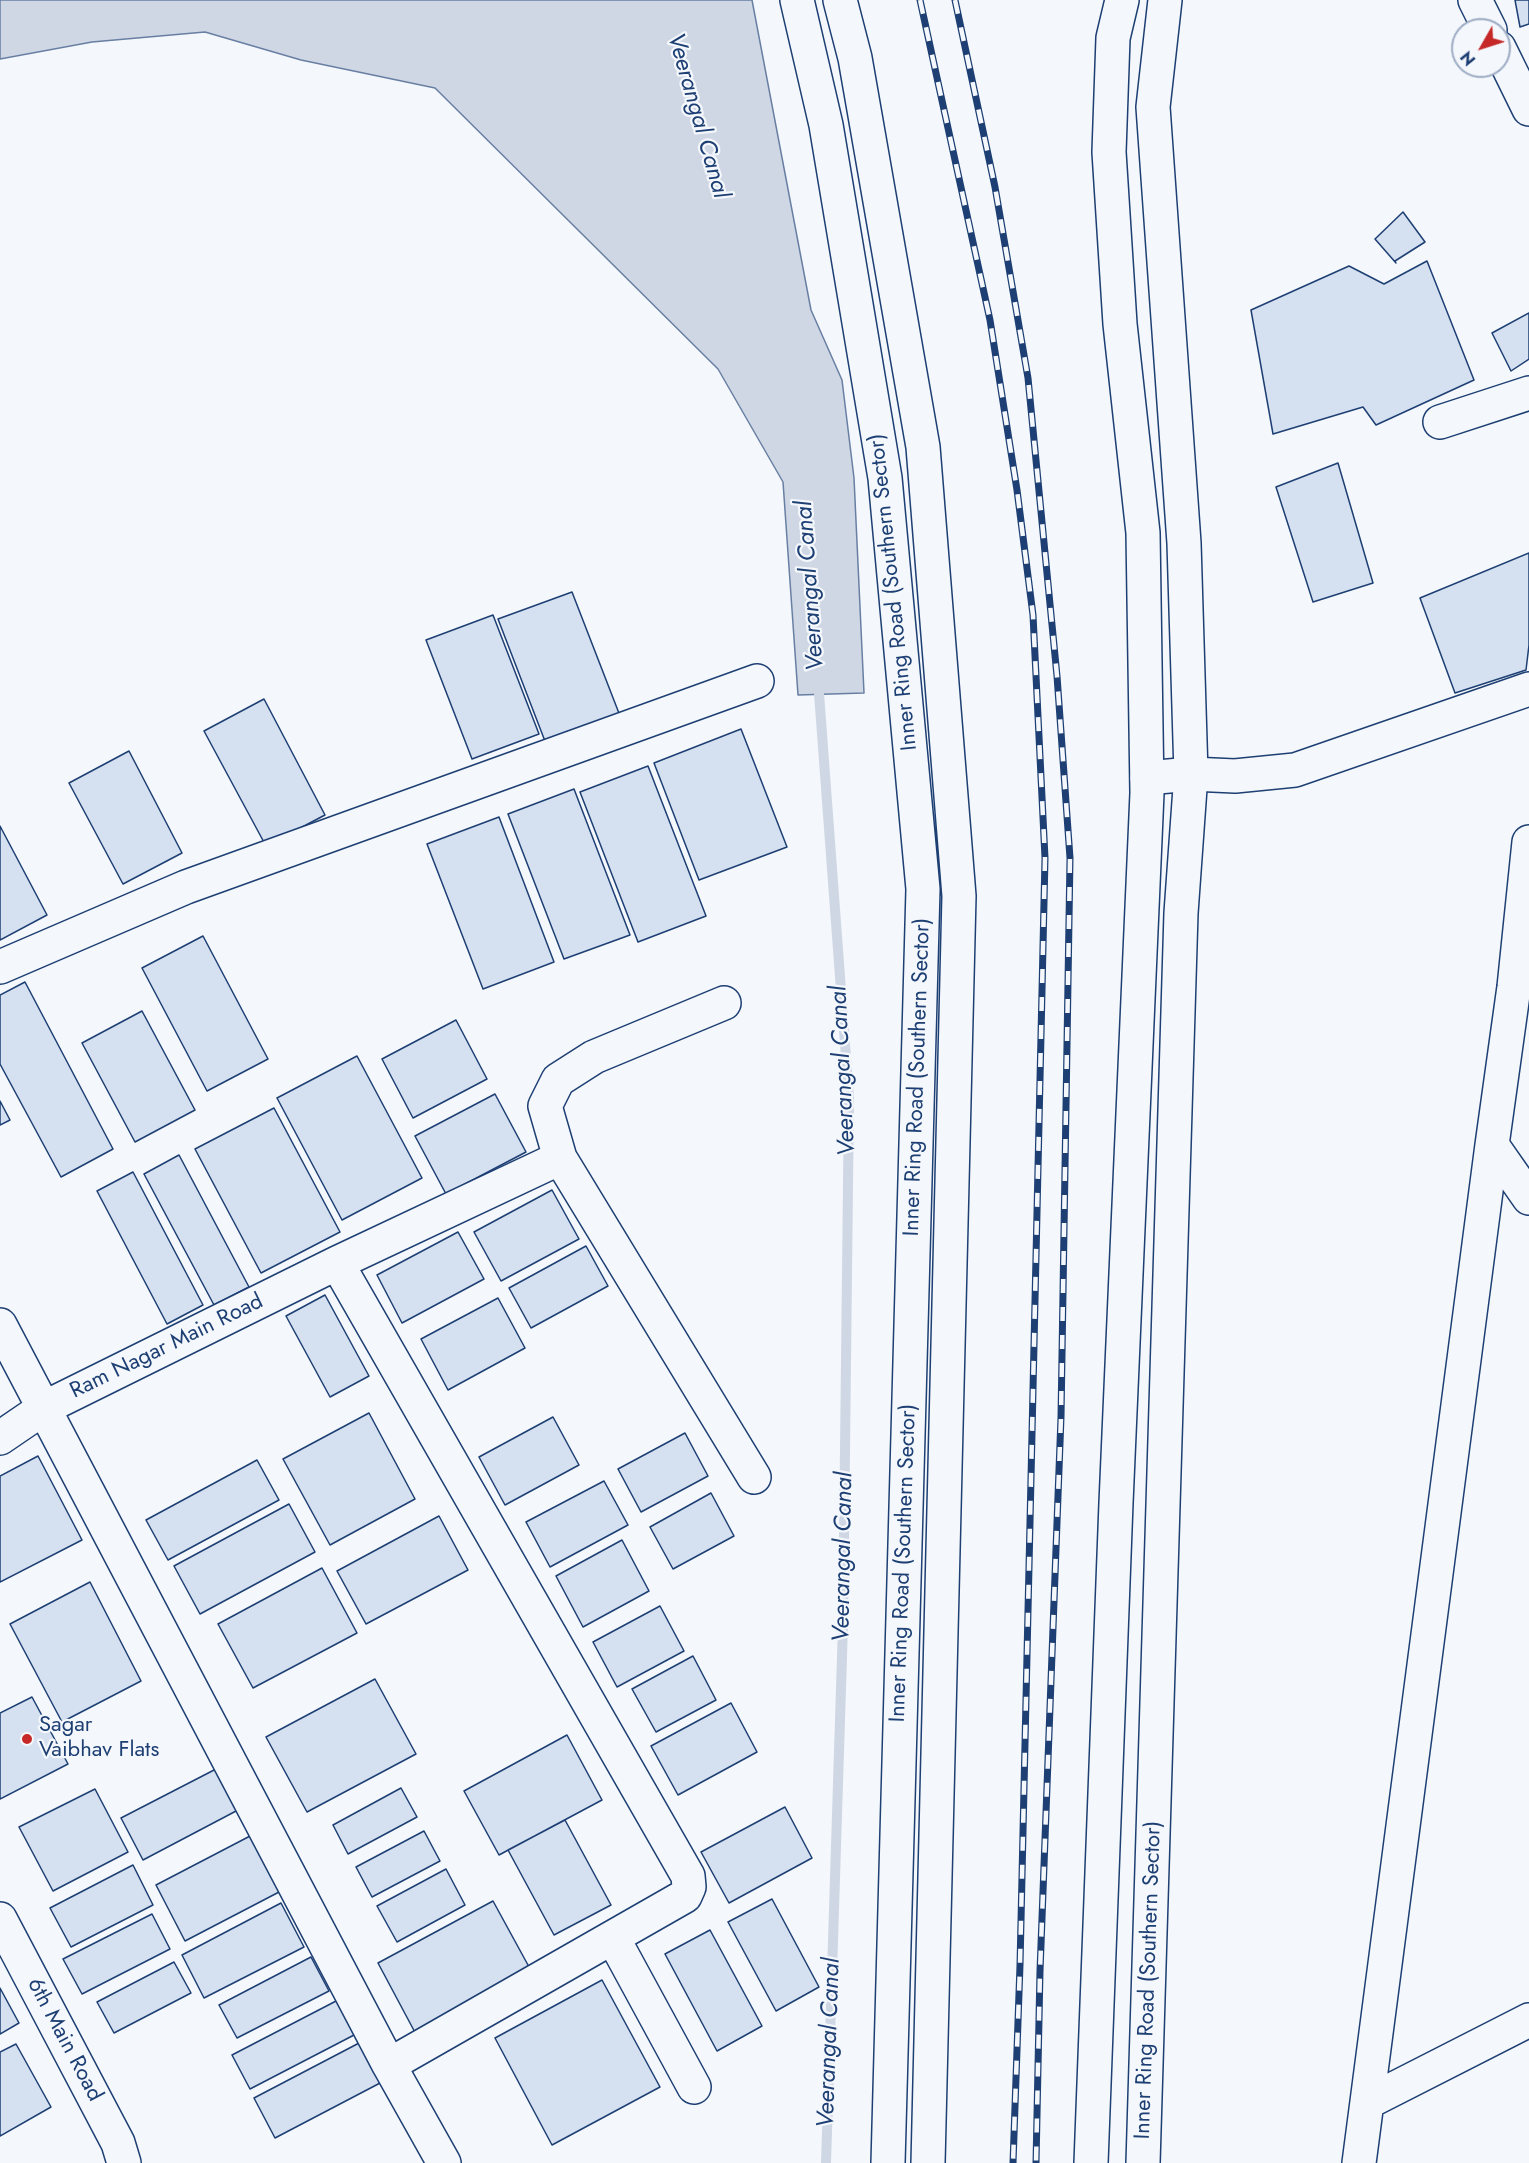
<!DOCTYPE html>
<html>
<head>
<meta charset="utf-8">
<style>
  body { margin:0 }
  #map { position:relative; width:1529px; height:2163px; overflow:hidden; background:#f4f7fb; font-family:Jost,sans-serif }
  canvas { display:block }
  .north { position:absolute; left:1451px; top:18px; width:60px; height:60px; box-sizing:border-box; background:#f4f7fb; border:2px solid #9eadc5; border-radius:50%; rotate:231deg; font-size:16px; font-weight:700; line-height:24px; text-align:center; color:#1d3f73 }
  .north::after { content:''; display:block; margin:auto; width:21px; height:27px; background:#c62828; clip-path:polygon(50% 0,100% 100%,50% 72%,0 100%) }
</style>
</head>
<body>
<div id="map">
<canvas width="1529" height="2163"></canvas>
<div class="north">N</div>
</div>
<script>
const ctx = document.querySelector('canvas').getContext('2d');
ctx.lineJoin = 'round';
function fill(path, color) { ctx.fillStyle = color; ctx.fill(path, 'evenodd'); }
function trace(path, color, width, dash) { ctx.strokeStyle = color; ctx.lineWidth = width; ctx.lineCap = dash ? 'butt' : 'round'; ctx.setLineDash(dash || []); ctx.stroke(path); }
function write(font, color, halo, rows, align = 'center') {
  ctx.font = font + ' Jost,sans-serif'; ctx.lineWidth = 4.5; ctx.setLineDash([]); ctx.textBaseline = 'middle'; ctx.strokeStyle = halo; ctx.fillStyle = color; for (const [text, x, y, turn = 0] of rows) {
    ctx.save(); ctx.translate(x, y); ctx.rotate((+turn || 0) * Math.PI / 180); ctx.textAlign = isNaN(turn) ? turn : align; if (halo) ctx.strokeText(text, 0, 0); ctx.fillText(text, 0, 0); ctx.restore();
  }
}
const water = new Path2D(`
  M0 0H752L811 310 842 380 854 478 864 693 798 695 783 482 718 369 435 88 301 60 205 32 92 42 0 59Z`);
const stream = new Path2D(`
  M818 680 849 1098 843 1625 826 2163`);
const building = new Path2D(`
  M1515 0H1529V24L1520 27Z
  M1403 212 1425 242 1395 261 1396 263 1375 239Z
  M1427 261 1474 380 1376 425 1363 407 1273 434 1251 310 1349 266 1384 284Z
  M1529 313V359L1511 371 1492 333Z
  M1338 463 1373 583 1313 602 1276 487Z
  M1529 553V645L1526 670 1455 693 1420 598Z
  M572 592 622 721 548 749 498 619Z
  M493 615 539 734 472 759 426 640Z
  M264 699 325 815 266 846 204 731Z
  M741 729 787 847 699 880 654 763Z
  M129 751 182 853 123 884 69 783Z
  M648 766 706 916 638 942 580 792Z
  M574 789 630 935 564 959 508 814Z
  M499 817 554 962 483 989 427 844Z
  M0 826 47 915 0 940Z
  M203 936 268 1059 207 1091 142 968Z
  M25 982 113 1149 61 1177 0 1064V995Z
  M142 1011 195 1110 135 1142 82 1043Z
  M456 1020 487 1079 413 1118 382 1059Z
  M357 1056 422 1178 342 1220 277 1098Z
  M495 1094 526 1152 446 1194 415 1136Z
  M0 1101 10 1120 0 1125Z
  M274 1108 340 1232 261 1273 195 1149Z
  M179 1155 249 1287 214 1305 144 1174Z
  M133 1172 203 1305 167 1324 97 1191Z
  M552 1190 579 1239 501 1281 474 1232Z
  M458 1232 484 1279 402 1323 377 1275Z
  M586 1246 608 1286 531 1328 509 1288Z
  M325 1295 369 1376 330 1397 286 1316Z
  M498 1298 525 1348 448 1390 421 1339Z
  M369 1413 415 1499 330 1545 283 1459Z
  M553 1417 579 1465 505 1505 479 1457Z
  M685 1433 708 1476 641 1512 618 1469Z
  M38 1456 82 1540 0 1582V1476Z
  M257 1460 279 1500 168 1560 146 1520Z
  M604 1481 628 1525 550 1567 526 1522Z
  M711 1493 734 1536 673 1569 650 1527Z
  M289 1504 315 1552 200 1614 174 1566Z
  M439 1516 468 1570 366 1624 337 1571Z
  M622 1540 649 1591 583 1627 556 1576Z
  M322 1568 357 1633 253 1688 218 1624Z
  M90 1582 141 1681 62 1722 10 1624Z
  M660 1606 684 1651 617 1687 593 1642Z
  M693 1656 716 1700 656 1732 632 1689Z
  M375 1679 416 1754 307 1812 266 1737Z
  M32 1697 68 1764 0 1799V1713Z
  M731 1703 757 1752 678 1795 651 1746Z
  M567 1735 602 1800 499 1855 464 1791Z
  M216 1769 238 1810 143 1860 121 1818Z
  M401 1788 417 1817 348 1854 333 1825Z
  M95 1789 128 1852 53 1891 19 1827Z
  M785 1807 812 1858 729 1903 701 1852Z
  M565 1820 611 1905 554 1935 508 1850Z
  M424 1831 440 1861 372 1897 356 1867Z
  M252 1835 281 1891 185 1941 156 1885Z
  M133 1865 153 1905 71 1947 50 1908Z
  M446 1869 465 1905 397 1942 377 1906Z
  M772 1899 819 1987 776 2011 728 1922Z
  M493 1901 534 1976 418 2038 378 1963Z
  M281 1903 304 1947 204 1998 182 1955Z
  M152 1914 170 1949 82 1994 63 1959Z
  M710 1930 762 2026 717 2051 665 1954Z
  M311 1957 329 1991 237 2038 219 2005Z
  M174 1962 191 1993 114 2033 97 2002Z
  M602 1980 660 2087 552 2145 495 2038Z
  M0 1988 19 2023 0 2034Z
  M338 2000 356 2034 250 2089 232 2055Z
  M361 2042 382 2082 275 2138 254 2098Z
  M16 2044 51 2107 0 2136V2052Z`);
const minor = new Path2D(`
  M1475 0 1490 30
  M1499 48 1529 109
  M1440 422 1529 393
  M1147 778 1191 774 1235 776 1295 770 1529 689
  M1529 842 1514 987 1492 1145 1529 1198
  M0 967 186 887 757 681
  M560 1158 545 1106 558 1080 594 1057 724 1003
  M0 1325 389 2065 685 1896 689 1887 688 1876 337 1263
  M0 1438 44 1408 337 1263 560 1158 754 1477
  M0 1919 118 2143 124 2163
  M613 1938 694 2087
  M389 2065 444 2163
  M1368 2102 1529 2020
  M1359 2163 1492 1145`);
const major = new Path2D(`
  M797 0 826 125 885 478 923 889 888 2163
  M840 0 855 58 923 447 959 896 928 2163
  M1091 2163 1116 1503 1147 793 1143 533 1120 324 1109 152 1113 38 1122 0
  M1143 2163 1181 913 1191 774 1184 543 1153 107 1165 0`);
const rail = new Path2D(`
  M920 0 990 320 1017 490 1033 615 1045 858 1020 1965 1013 2163
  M955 0 995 187 1028 378 1057 676 1070 858 1061 1417 1040 1971 1036 2163`);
const markers = [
  [27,1739,6,"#c62828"]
];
const streetNames = [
  ["Inner Ring Road (Southern Sector)",894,592,-96],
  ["Inner Ring Road (Southern Sector)",918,1077,-88],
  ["Ram Nagar Main Road",167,1347,-26],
  ["Inner Ring Road (Southern Sector)",904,1563,-88],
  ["Inner Ring Road (Southern Sector)",1149,1980,-88],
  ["6th Main Road",64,2040,62]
];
const poiNames = [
  ["Sagar",39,1726],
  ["Vaibhav Flats",39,1751]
];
const waterNames = [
  ["Veerangal Canal",697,116,74],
  ["Veerangal Canal",811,586,-94],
  ["Veerangal Canal",844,1071,-93],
  ["Veerangal Canal",844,1557,-89],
  ["Veerangal Canal",830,2043,-88]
];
fill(water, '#cfd7e4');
trace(water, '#687fa3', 1.5);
trace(stream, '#cfd7e4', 10);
fill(building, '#d5e0f0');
trace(building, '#1d3f73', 1.5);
trace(minor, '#1d3f73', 36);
trace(major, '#1d3f73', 36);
trace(minor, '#f4f7fb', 33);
trace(major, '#f4f7fb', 33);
trace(rail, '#1d3f73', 7);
trace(rail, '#f4f7fb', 4.5, [14]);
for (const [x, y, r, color] of markers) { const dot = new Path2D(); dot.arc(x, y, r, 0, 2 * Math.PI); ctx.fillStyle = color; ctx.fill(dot); trace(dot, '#f4f7fb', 2); }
write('22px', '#1d3f73', '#f4f7fb', streetNames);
write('22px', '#1d3f73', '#f4f7fb', poiNames, 'left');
write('italic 24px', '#1d3f73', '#f4f7fb', waterNames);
</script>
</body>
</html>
